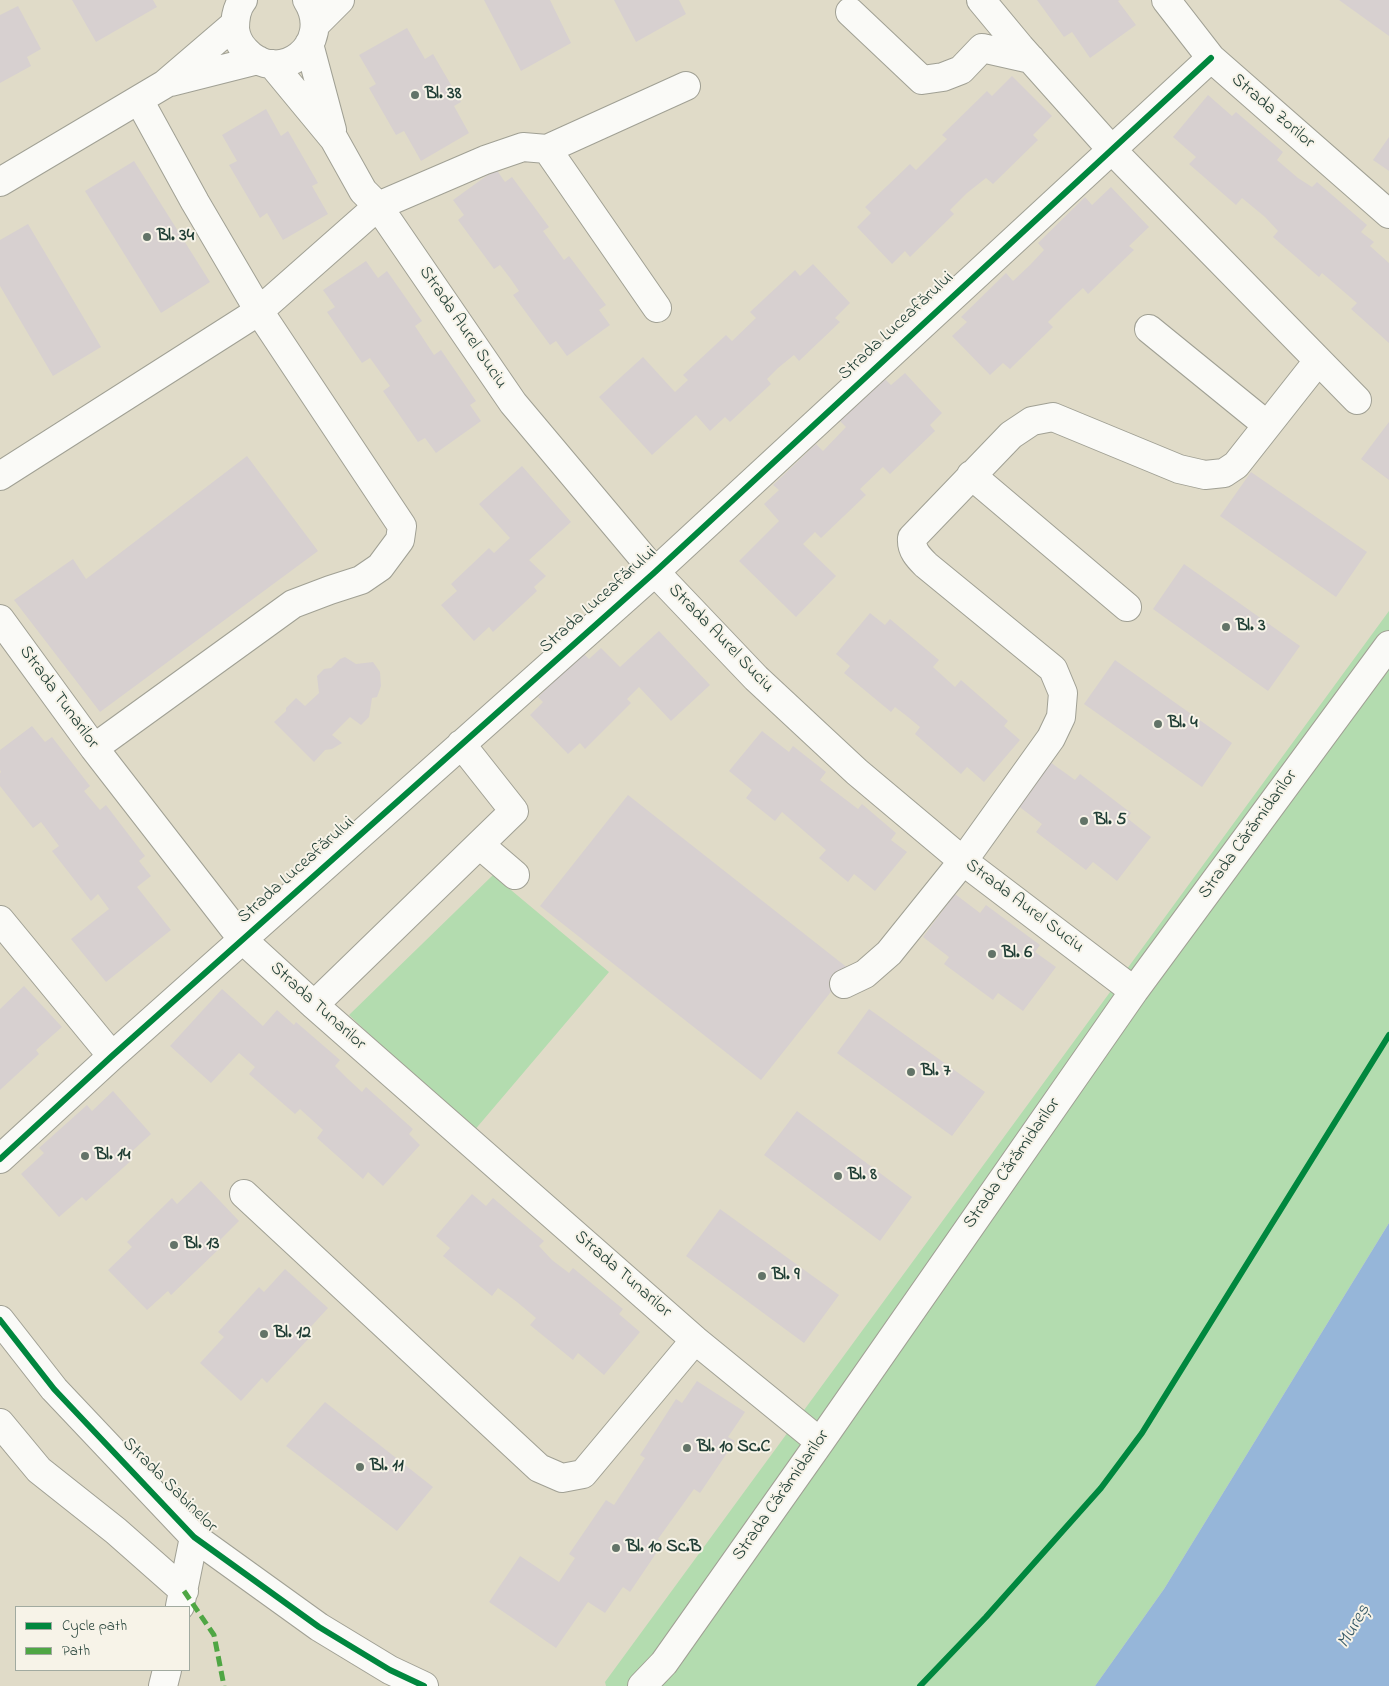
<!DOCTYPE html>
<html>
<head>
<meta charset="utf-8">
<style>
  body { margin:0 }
  #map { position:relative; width:1389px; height:1686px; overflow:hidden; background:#e0dbc8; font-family:"Indie Flower",sans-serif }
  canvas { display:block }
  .legend { position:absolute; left:15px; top:1606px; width:175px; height:65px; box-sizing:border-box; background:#f7f3e8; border:1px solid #a1aaa0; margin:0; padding:6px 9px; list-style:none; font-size:15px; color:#1f3d34 }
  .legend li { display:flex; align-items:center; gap:10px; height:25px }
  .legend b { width:25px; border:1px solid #a1aaa0 }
</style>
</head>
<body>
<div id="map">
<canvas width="1389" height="1686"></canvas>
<ul class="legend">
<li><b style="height:6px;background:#00873e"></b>Cycle path</li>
<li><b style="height:6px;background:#4fa644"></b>Path</li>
</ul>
</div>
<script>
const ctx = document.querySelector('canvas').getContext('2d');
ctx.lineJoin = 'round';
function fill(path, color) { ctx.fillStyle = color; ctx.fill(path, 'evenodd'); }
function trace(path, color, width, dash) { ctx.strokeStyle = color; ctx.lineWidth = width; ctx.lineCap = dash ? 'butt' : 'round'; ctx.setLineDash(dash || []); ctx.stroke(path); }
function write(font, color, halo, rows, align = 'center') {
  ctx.font = font + ' "Indie Flower",sans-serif'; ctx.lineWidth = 4; ctx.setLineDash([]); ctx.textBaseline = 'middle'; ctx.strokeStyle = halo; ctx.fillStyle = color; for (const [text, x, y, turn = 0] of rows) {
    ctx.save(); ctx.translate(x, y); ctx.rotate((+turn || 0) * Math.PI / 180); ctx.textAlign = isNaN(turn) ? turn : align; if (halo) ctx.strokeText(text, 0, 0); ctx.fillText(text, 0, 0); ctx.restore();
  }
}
const green = new Path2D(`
  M1389 611V1223L1164 1589 1095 1686H606L605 1682Z
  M493 875 609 972 473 1132 349 1015Z`);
const water = new Path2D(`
  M1389 1223V1686H1095L1164 1589Z`);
const building = new Path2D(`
  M72 0H153L157 7 96 42Z
  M484 0H550L571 43 521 71Z
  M614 0H679L686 14 636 42Z
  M1037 0H1120L1118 1 1136 25 1090 58 1072 32 1064 37Z
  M1339 0H1389V36Z
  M18 6 41 49 27 57 31 66 0 83V15Z
  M407 28 425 59 433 54 461 102 454 106 469 133 421 161 404 131 396 135 369 88 376 84 359 55Z
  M1012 76 1052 116 1033 135 1038 140 993 184 986 178 967 193 950 210 954 214 910 257 905 251 892 264 857 227 871 213 865 207 910 164 916 170 947 139 942 135 987 91 992 96Z
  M1208 95 1232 116 1236 112 1283 152 1277 160 1298 178 1312 187 1317 182 1367 225 1361 232 1374 242 1370 246 1389 263V343L1351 309 1357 303 1322 273 1319 277 1273 237 1278 231 1265 217 1242 198 1236 205 1189 164 1196 157 1173 137Z
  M266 109 281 136 288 131 318 183 312 186 328 214 283 240 267 213 260 218 229 165 237 161 222 135Z
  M1389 137V171L1373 160Z
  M134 161 210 282 161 313 85 191Z
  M496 169 505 182 512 177 549 227 543 231 564 260 569 256 606 305 599 310 610 325 567 356 556 341 550 345 513 295 519 291 510 278 500 265 494 269 458 220 464 215 453 200Z
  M1111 187 1149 227 1129 246 1134 250 1088 294 1083 288 1067 303 1048 322 1053 327 1010 369 1003 363 990 375 952 336 967 322 961 317 1006 273 1013 281 1030 265 1044 250 1038 243 1085 197 1092 205Z
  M28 224 101 347 53 376 0 286V240Z
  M366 261 378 278 387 271 422 321 415 326 434 355 441 350 476 401 470 405 481 421 436 453 425 438 418 442 383 391 390 386 370 358 362 363 327 312 335 307 323 290Z
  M813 264 850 303 835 318 840 322 799 361 794 355 778 368 767 379 771 384 730 422 725 417 710 431 696 415 652 455 599 397 643 357 675 392 688 380 683 375 726 335 732 341 756 318 750 312 795 270 800 276Z
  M905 373 942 413 930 425 935 431 890 474 883 467 860 489 866 495 821 538 815 532 803 544 836 576 796 617 739 561 779 521 764 504 779 490 773 485 816 444 823 451 846 427 840 421 885 379 891 385Z
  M1389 422V480L1361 459Z
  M247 456 318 551 100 712 14 600 73 559 86 579Z
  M522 466 571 522 529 560 546 576 534 587 537 591 493 632 489 627 474 641 441 605 457 591 451 584 489 548 494 553 510 538 479 504Z
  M1251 472 1367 552 1336 597 1220 516Z
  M1184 564 1300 646 1268 691 1153 609Z
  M870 613 885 625 890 619 939 660 933 667 955 687 961 680 1008 721 1004 726 1020 740 984 782 967 767 961 774 915 734 920 727 908 717 895 707 891 712 844 673 850 666 836 654Z
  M659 631 710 685 671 721 639 687 627 699 631 703 585 749 580 743 568 754 530 715 543 702 538 697 583 653 589 659 601 648 620 667Z
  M345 657 356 664 373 662 380 672 381 686 377 697 372 698 369 717 361 725 350 717 332 735 342 743 332 749 325 750 314 762 274 722 286 711V708L296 698 305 706 319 693 317 676 324 669 331 668 340 659Z
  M1115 660 1232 743 1202 787 1084 704Z
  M32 726 45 742 52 737 90 786 84 791 100 810 106 805 145 856 139 861 151 876 137 887 171 930 106 982 71 939 109 909 98 894 91 901 52 851 59 846 41 822 33 828 0 786V773L1 772 0 770V750Z
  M762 731 789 752 793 746 826 772 820 780 858 809 862 804 896 833 891 840 907 852 875 891 854 874 848 882 819 858 826 850 782 812 775 821 746 798 752 790 729 771Z
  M1050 762 1075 780 1080 774 1131 813 1127 818 1151 837 1117 881 1093 862 1086 870 1036 832 1042 824 1017 805Z
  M628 795 849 969 761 1080 540 906Z
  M955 894 980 913 986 905 1040 945 1035 952 1056 967 1023 1011 998 993 993 1000 944 964 949 957 923 937Z
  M24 986 62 1027 36 1050 39 1054 0 1090V1009Z
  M222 989 263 1026 277 1010 294 1025 296 1022 340 1060 335 1066 348 1079 362 1092 366 1087 413 1129 409 1134 420 1145 383 1186 368 1172 363 1179 317 1138 323 1130 300 1109 295 1114 249 1074 255 1067 239 1053 211 1083 170 1046Z
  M869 1009 985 1092 952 1136 837 1053Z
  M113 1091 151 1134 129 1154 133 1159 86 1201 82 1197 59 1217 21 1174 44 1153 39 1148 87 1105 92 1111Z
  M797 1111 912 1197 880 1241 764 1155Z
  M201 1181 239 1221 216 1244 220 1248 171 1295 168 1291 147 1310 108 1270 132 1247 127 1242 172 1198 177 1204Z
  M472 1194 486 1206 493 1198 544 1241 539 1246 552 1260 569 1273 573 1268 623 1309 619 1314 640 1332 604 1375 578 1353 573 1360 530 1325 536 1318 517 1302 498 1288 492 1296 443 1256 450 1248 436 1236Z
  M720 1209 839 1295 804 1343 686 1256Z
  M285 1269 328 1308 306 1332 311 1336 267 1383 262 1378 241 1401 200 1363 224 1337 218 1332 259 1287 264 1292Z
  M697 1381 745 1412 728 1437 735 1441 700 1493 694 1489 658 1539 663 1543 630 1592 623 1587 605 1613 588 1602 556 1648 489 1602 520 1556 559 1582 575 1558 569 1554 606 1500 614 1505 645 1458 640 1455 676 1399 682 1403Z
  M325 1402 433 1487 397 1531 286 1446Z`);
const minor = new Path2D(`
  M243 0C236 8 235 19 235 29 236 36 240 45 245 50 279 88 335 44 307 0
  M981 0 1020 47 1111 149 1357 400
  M1166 0 1211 58 1389 214
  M850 12 922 80 943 77 961 70 982 48 1031 59
  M316 24 340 0
  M309 44 332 130
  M272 64 334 139 363 191 378 206 513 403 655 572 756 678 857 772 963 861 1134 991
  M171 82 258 60
  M547 149 686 86
  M0 182 165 84 235 24
  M1149 329 1267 425
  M971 475 1127 607
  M0 476 259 311 378 206 485 160 523 147 547 149 657 308
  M0 619 94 748 243 940 314 1005 695 1340 820 1442
  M94 748 293 604 330 590 361 580 380 567 400 540 402 526 259 311 195 202 139 100
  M480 845 515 875
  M0 920 112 1056
  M844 984 865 974 889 953 963 861 1051 738 1061 717 1063 693 1053 669 926 565C918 557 911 550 912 538L1011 435 1032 421 1053 417 1179 469 1205 475 1224 473 1236 465 1318 361
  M314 1005 514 811 461 744
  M0 1159 112 1056 655 572 1211 58
  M244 1194 539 1468 562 1478 583 1474 695 1340
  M0 1320 54 1389 194 1537 319 1627 390 1670 424 1686
  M0 1423 39 1470 116 1531 184 1591
  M180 1606 194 1537
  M163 1686 167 1670
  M642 1686 664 1663 820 1442 1134 991 1389 645`);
const quiet = new Path2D(`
  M184 1591 214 1635 224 1686`);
const cycleway = new Path2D(`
  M0 1159 112 1056 655 572 1211 58
  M0 1320 54 1389 194 1537 319 1627 390 1670 424 1686
  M920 1686 986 1617 1101 1488 1142 1433 1389 1035`);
const markers = [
  [415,95,5,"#637468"],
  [147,237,5,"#637468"],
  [1226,627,5,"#637468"],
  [1158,724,5,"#637468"],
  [1084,821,5,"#637468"],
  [992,954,5,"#637468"],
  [911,1072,5,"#637468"],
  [85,1156,5,"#637468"],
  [838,1176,5,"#637468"],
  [174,1245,5,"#637468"],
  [762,1276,5,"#637468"],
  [264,1334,5,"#637468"],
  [687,1448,5,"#637468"],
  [360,1467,5,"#637468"],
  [616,1548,5,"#637468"]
];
const poiNames = [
  ["Bl. 38",425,95],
  ["Bl. 34",157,237],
  ["Bl. 3",1236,627],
  ["Bl. 4",1168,724],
  ["Bl. 5",1094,821],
  ["Bl. 6",1002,954],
  ["Bl. 7",921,1072],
  ["Bl. 14",95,1156],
  ["Bl. 8",848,1176],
  ["Bl. 13",184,1245],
  ["Bl. 9",772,1276],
  ["Bl. 12",274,1334],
  ["Bl. 10 Sc.C",697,1448],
  ["Bl. 11",370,1467],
  ["Bl. 10 Sc.B",626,1548]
];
const streetNames = [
  ["Strada Zorilor",1272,112,41],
  ["Strada Luceafărului",897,327,-43],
  ["Strada Aurel Suciu",462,328,56],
  ["Strada Luceafărului",599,601,-42],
  ["Strada Aurel Suciu",720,639,46],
  ["Strada Tunarilor",58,698,54],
  ["Strada Cărămidarilor",1249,835,-54],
  ["Strada Luceafărului",297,871,-42],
  ["Strada Aurel Suciu",1024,907,37],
  ["Strada Tunarilor",317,1007,42],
  ["Strada Cărămidarilor",1013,1164,-55],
  ["Strada Tunarilor",622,1275,41],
  ["Strada Sabinelor",169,1486,45],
  ["Strada Cărămidarilor",782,1496,-55]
];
const waterNames = [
  ["Mureș",1355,1627,-60]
];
fill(green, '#b3dcaf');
fill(water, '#96b6d9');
fill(building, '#d7d0d0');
trace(minor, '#a0a094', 30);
trace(minor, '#fafaf7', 28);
trace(quiet, '#4fa644', 5, [10, 5]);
trace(cycleway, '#00873e', 6);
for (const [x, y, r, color] of markers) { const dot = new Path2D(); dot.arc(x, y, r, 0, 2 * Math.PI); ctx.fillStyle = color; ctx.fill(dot); trace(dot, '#f7f3e8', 2); }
write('bold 18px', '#1f3d34', '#f7f3e8', poiNames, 'left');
write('18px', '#1f3d34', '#f7f3e8', streetNames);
write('italic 19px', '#395c68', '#f7f3e8', waterNames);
</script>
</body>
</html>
